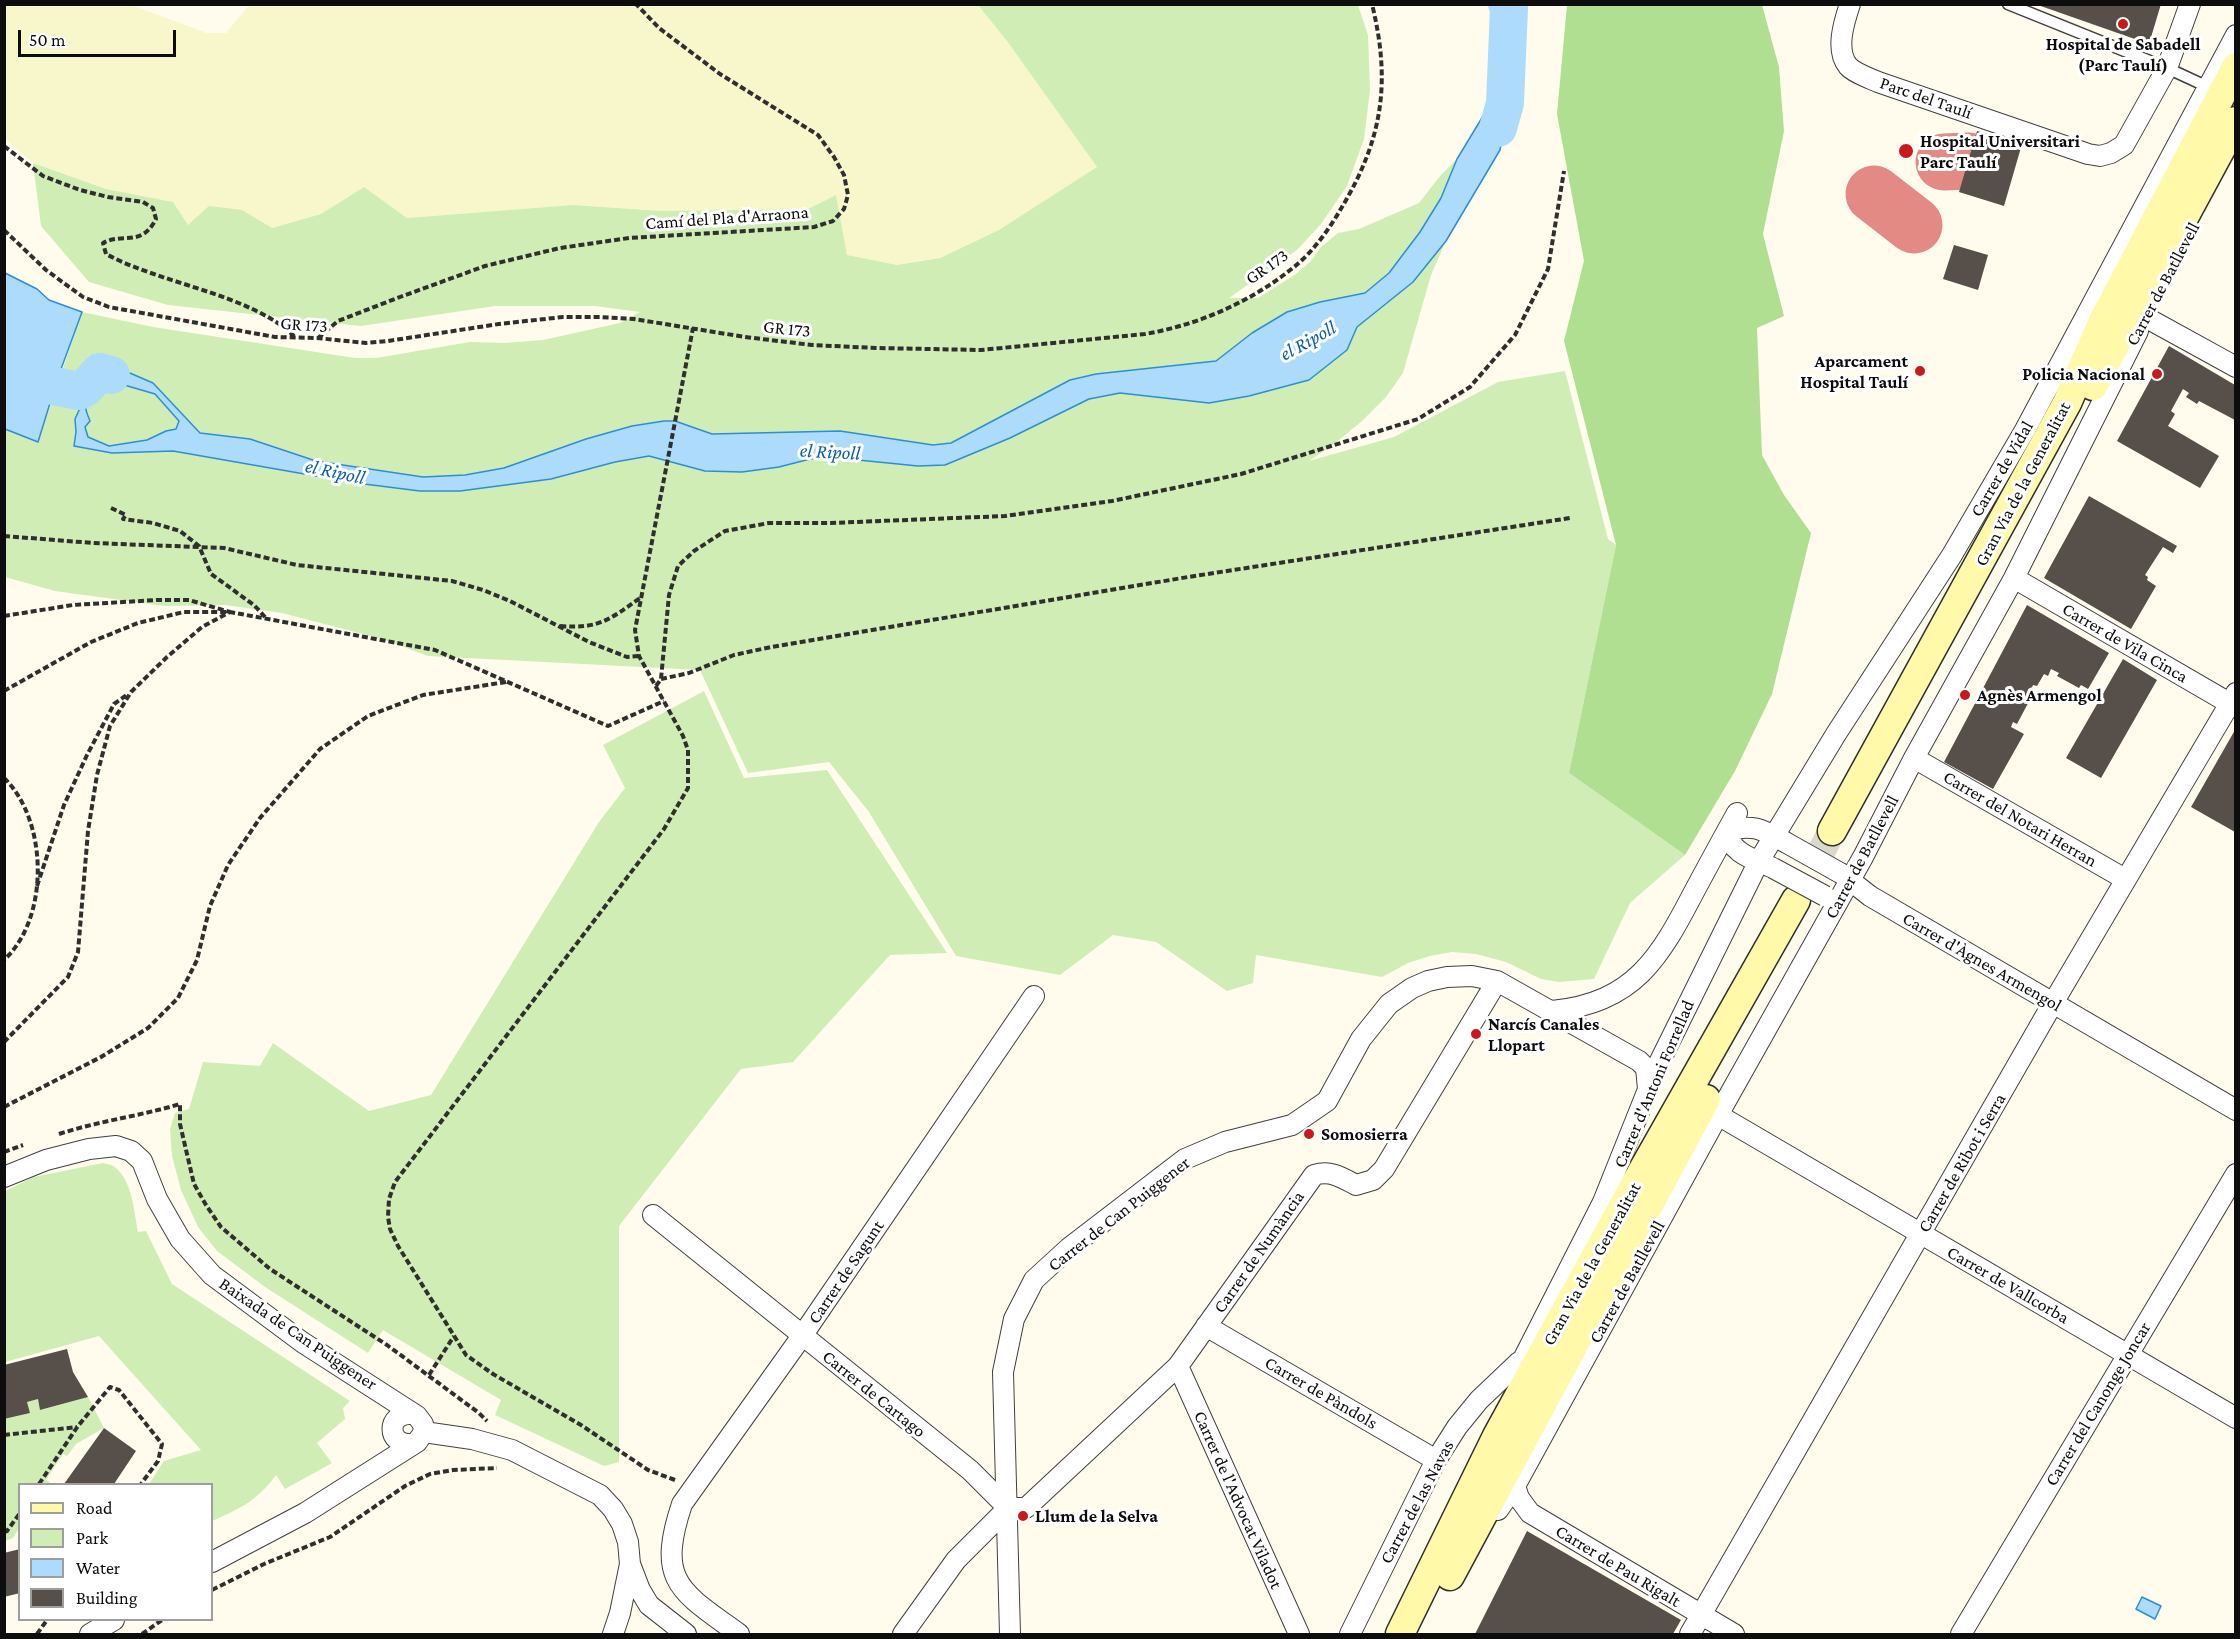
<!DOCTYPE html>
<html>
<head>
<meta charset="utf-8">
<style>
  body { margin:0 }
  #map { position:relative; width:2240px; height:1639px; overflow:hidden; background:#fffcee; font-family:"Crimson Pro",serif }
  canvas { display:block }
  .frame { position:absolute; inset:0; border:6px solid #0d0d0d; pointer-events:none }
  .legend { position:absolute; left:18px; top:1483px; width:195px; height:138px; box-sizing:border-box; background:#fff; border:2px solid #9e9e9e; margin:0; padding:8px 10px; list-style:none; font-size:18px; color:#0d0d0d }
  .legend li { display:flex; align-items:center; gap:12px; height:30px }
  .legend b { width:30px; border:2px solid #9e9e9e }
  .scale { position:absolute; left:18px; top:30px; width:158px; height:27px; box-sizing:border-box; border:3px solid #0d0d0d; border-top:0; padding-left:8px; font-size:18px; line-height:21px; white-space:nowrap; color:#0d0d0d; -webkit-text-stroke:4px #fff; paint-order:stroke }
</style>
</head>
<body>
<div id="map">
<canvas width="2240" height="1639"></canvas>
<div class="frame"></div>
<ul class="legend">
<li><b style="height:8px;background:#fff9a9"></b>Road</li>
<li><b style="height:16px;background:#cfedb4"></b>Park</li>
<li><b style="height:16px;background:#addbfb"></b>Water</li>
<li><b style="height:16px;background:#574f49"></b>Building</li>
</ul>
<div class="scale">50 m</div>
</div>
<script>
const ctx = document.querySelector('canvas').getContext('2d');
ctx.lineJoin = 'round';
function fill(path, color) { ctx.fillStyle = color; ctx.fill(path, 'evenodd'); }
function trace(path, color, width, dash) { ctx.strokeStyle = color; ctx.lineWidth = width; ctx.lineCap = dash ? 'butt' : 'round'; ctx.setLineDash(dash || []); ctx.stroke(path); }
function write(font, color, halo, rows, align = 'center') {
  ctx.font = font + ' "Crimson Pro",serif'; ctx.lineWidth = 6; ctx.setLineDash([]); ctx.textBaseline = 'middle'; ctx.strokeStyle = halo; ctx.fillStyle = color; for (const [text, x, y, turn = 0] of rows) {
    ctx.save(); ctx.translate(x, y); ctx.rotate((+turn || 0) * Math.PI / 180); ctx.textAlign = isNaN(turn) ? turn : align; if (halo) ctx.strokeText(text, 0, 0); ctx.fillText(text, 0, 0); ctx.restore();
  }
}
const farmland = new Path2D(`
  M250 4 978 5 1007 41 1097 167 1000 230 939 258 897 265 847 255 836 195 808 209 661 211 573 205 407 218 364 187 321 214 271 228 242 210 188 225 173 202 106 189 33 163 5 139 4 5H131L207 33H226Z`);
const green = new Path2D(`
  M978 5H1358L1368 35 1370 90 1364 139 1347 186 1321 224 1297 250 1229 298H1258L1296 274 1311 261 1320 248 1338 233 1359 229 1419 203 1441 175 1457 159 1446 241 1431 275 1403 373 1386 397 1362 421 1334 444 1309 461 1394 437 1498 382 1565 371 1608 539 1616 545 1569 773 1685 855 1630 903 1594 979 1559 982 1541 979 1506 962 1476 954 1452 952 1430 956 1408 963 1382 977 1256 955 1253 983 1227 991 1156 942 1113 935 1060 975 956 956 869 812 829 762 748 773 700 670 428 656 382 639 282 613 225 605 165 606 55 591 5 577 4 427 38 442 82 312 153 327 355 358H376L470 342 505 343 543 340 620 323 640 312 595 306H495L361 326 168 305 89 282 41 226 33 163 106 189 173 202 188 225 209 206 242 210 272 228 321 214 364 187 407 218 573 205 661 211 808 209 836 195 847 255 897 265 940 258 999 230 1097 167 1007 41Z
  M704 691 744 778 827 770 947 953 890 955 793 1062 741 1069 619 1226V1462L604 1466 495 1415 501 1400 383 1330 368 1353 265 1287 217 1251 198 1227 181 1190 172 1156 170 1129 175 1113 189 1109 203 1062 260 1066 273 1043 369 1111 431 1095 599 822 625 788 603 745Z
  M103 1163C107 1164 113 1165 116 1168 133 1183 134 1212 138 1232L146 1231 172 1284 350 1401 343 1408 345 1419 317 1443 332 1463 285 1489 276 1475C257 1501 241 1508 212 1521V1484H149L164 1461 201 1450 99 1336 5 1362V1191L34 1177Z
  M88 1397 104 1428 76 1444 67 1456 63 1454 46 1480 50 1482 48 1484H20L19 1528 13 1538 5 1541V1419L30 1413 27 1402 38 1399 41 1410Z`);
const forest = new Path2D(`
  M1567 5H1762L1779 67 1784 131 1763 234 1784 316 1757 328 1762 455 1784 495 1811 533 1772 694 1735 771 1685 855 1569 773 1616 545 1564 341 1584 261 1557 114Z`);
const water = new Path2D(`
  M1506 69 1508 109 1500 150 1446 241 1413 282 1357 327 1347 350 1309 380 1249 396 1209 403 1120 393 1089 399 1010 438 945 465 918 466 828 457 810 459 779 467 742 472 705 471 649 456 615 462 551 479 460 491H420L356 483 173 451 112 453 74 446 76 432 75 419 80 408 77 399 67 387H55L38 442 5 429V273L37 289 49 300 82 312 57 380 89 381 93 368 102 361 153 383 200 433 250 439 316 461 423 477 465 475 504 468 586 439 632 426 664 421H675L712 434 840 431 933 445 951 443 1070 380 1096 374 1216 361 1252 333 1287 312 1320 302 1365 293 1389 273 1420 232 1441 198 1457 159 1497 93ZM102 375 114 382 155 394 179 421 176 429 166 431 147 440 109 446 88 437 85 427 90 421C80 399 84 389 102 375Z
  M2142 1597 2161 1606 2155 1619 2136 1609Z`);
const river = new Path2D(`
  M1498 128 1505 103 1509 8 1507 4
  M4 313 16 322 39 383 79 391 85 388 100 372 111 375`);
const taxiway = new Path2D(`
  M1944 162 1969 161
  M1874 194 1914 225`);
const building = new Path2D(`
  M2035 4H2161L2149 44Z
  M1977 131 2022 144 2004 206 1959 192Z
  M1954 245 1988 255 1978 290 1943 279Z
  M2169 346 2235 385V420L2199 401 2197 404 2186 397 2189 393 2183 389 2171 411 2175 414 2168 426 2219 456 2200 488 2117 441Z
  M2089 496 2177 546 2173 553 2163 547 2145 575 2148 577 2147 580 2156 586 2131 629 2044 578Z
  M2027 605 2109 653 2088 689 2081 685 2079 688 2057 676 2059 673 2051 669 2048 676 2044 674 2037 686 2033 685 2031 690 2034 692 2017 724 2013 722 2011 727 2024 734 1993 789 1944 762Z
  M2123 659 2157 680 2101 778 2066 758Z
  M2235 730V832L2191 807Z
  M67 1349 73 1372 88 1397 40 1410 38 1399 27 1402 30 1413 4 1419V1365Z
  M104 1428 136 1451 114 1484H64Z
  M1527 1531 1681 1620 1673 1634H1475Z
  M20 1549V1593L4 1597V1553Z`);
const secondaryTunnel = new Path2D(`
  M1796 900 1832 831`);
const path = new Path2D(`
  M4 146 43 176 80 190 108 197 143 202 153 208 156 219C141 248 123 232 103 243L106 254C161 284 250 294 294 336
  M4 230 46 270 83 297 109 307 275 337 317 338 366 343 388 341 499 324 563 317H600L634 319 745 337 812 345 876 348 981 350 1145 334C1198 325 1251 302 1294 267 1313 252 1330 228 1342 207 1383 138 1391 82 1372 4
  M318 338 338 321 400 297 485 266 560 248 629 238 814 227 833 221 844 209 848 195 844 175 834 157 818 135 720 74 659 28 636 4
  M111 508 126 515 123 519 153 523 180 531 199 546 211 574 254 605 265 617
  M4 536 93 543 224 548 297 565 452 581 483 590 510 601 589 642 627 657 639 656
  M4 616 73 605 157 600H189L230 612 202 627 167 657 131 692 110 726 97 775 88 831 78 952 68 977 4 1042
  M560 626C599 629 609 620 640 598
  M661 679 689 673 734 655 771 647 1188 577 1570 518
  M656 686 661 679 669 595 678 566 694 551 725 531 769 523H831L1005 516 1112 501 1241 474 1418 419 1470 387 1515 335 1548 269 1564 171
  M4 691 91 642 138 623 184 612H230L435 650 608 726 664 701
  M4 778C48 820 50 918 4 960
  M37 886 64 805 87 755 114 704 128 694
  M4 1107 101 1057 148 1028 178 998 197 960 210 906 228 865 260 818 320 749 368 716 423 695 506 682
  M59 1134C99 1121 140 1116 180 1104V1124L194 1184 206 1205 221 1227 270 1269 387 1345 479 1413 487 1421
  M4 1152 23 1145
  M429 1375 454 1336
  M4 1435 77 1427
  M675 1480 648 1470 581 1425 493 1374 466 1355 398 1246 390 1229 388 1217 389 1199 395 1182 664 829 688 788V750L683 736 639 656 635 630 693 328
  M39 1484 78 1426 110 1387 119 1390 162 1444 158 1461 141 1484
  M4 1532 7 1531 20 1513
  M212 1590 264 1564 330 1537 405 1486 430 1474 453 1470 497 1468
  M37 1634 47 1620
  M142 1634 162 1620`);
const lane = new Path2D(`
  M2008 4 2167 68 2208 87`);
const street = new Path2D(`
  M1850 4C1844 22 1835 50 1848 66 1854 73 1869 78 1878 82L2088 154 2100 156 2111 153 2124 145 2167 68 2190 4
  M2145 317 2236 367
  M2014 578 2236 707
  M1914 758 2125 879
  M1771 867C1753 859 1730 853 1727 831 1753 823 1763 830 1785 842
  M1842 874 1870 896 2236 1110
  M1552 1011C1635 1003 1660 957 1695 890 1709 864 1723 838 1737 813
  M1718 1115 2236 1418
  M4 1177 46 1160 89 1149 116 1146 131 1151 142 1161 157 1199 180 1239 212 1275 302 1342 417 1416 423 1424 424 1432 417 1442 305 1513 212 1562
  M653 1215 970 1470 1008 1508
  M1206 1326 1436 1460
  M1178 1366 1299 1634
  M1514 1377 1603 1202 1657 1067 1759 861 1836 734 1952 555 2025 430 2236 35
  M412 1414C386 1412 386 1446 412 1444
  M424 1432 472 1439 512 1450 600 1495 613 1509 622 1524 628 1542 630 1564 640 1590 649 1605 686 1634
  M1515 1486 1519 1498 1530 1513 1734 1634
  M1008 1508H1026L1178 1366 1314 1175C1331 1170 1341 1177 1356 1185L1373 1180 1384 1169 1497 981
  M1498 1510 1515 1486 1718 1115 1863 857 1914 758 2014 578 2138 331
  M90 1634 114 1620
  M613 1634 620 1613 630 1564
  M739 1634C680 1591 656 1582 682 1504L802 1336 1034 996
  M903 1634 956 1560 1008 1508
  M1010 1634 1003 1372 1014 1319 1034 1280 1069 1248 1185 1159 1225 1142 1292 1125 1327 1101 1361 1039 1389 1004 1412 988 1428 981 1447 977 1472 976 1497 981 1639 1061 1646 1068 1648 1089
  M1350 1634 1436 1460 1457 1427 1479 1400 1519 1362
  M1690 1634 2053 1003 2236 693
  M1961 1634 2236 1174`);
const secondary = new Path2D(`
  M2093 386 2236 121
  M1832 831 2067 403 2103 321 2236 67
  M1450 1576 1706 1099
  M1400 1634 1497 1436 1644 1168 1796 900`);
const streetBridge = new Path2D(`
  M1785 842 1842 874
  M1773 868 1825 896`);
const markers = [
  [2123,24,6,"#c9191a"],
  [1906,151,8,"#c9191a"],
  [1920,371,6,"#c9191a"],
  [2157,374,6,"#c9191a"],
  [1965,695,6,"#c9191a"],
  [1476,1034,6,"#c9191a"],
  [1309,1134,6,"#c9191a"],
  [1023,1516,6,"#c9191a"]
];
const poiNames = [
  ["Hospital de Sabadell",2123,44,"center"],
  ["(Parc Taulí)",2123,65,"center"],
  ["Hospital Universitari",1920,141],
  ["Parc Taulí",1920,162],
  ["Aparcament",1908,361,"right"],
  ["Hospital Taulí",1908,382,"right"],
  ["Policia Nacional",2145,374,"right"],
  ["Agnès Armengol",1977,695],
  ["Narcís Canales",1488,1024],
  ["Llopart",1488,1045],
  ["Somosierra",1321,1134],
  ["Llum de la Selva",1035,1516]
];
const streetNames = [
  ["Parc del Taulí",1926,98,19],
  ["Camí del Pla d'Arraona",727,218,-4],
  ["GR 173",1267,267,-35],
  ["Carrer de Batllevell",2163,284,-62],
  ["GR 173",304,325,4],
  ["GR 173",787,329,6],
  ["Carrer de Vidal",2002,469,-60],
  ["Gran Via de la Generalitat",2023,484,-62],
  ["Carrer de Vila Cinca",2125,643,30],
  ["Carrer del Notari Herran",2020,819,30],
  ["Carrer de Batllevell",1862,857,-62],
  ["Carrer d'Àgnes Armengol",1982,962,30],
  ["Carrer d'Antoni Forrellad",1654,1084,-67],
  ["Carrer de Ribot i Serra",1962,1163,-60],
  ["Carrer de Can Puiggener",1119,1214,-38],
  ["Carrer de Numància",1259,1252,-55],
  ["Gran Via de la Generalitat",1592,1264,-61],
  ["Carrer de Sagunt",846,1272,-56],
  ["Carrer de Batllevell",1627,1282,-61],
  ["Carrer de Vallcorba",2008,1285,30],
  ["Baixada de Can Puiggener",298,1334,34],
  ["Carrer de Pàndols",1321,1393,30],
  ["Carrer de Cartago",874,1394,39],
  ["Carrer del Canonge Joncar",2098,1404,-59],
  ["Carrer de l'Advocat Viladot",1238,1500,66],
  ["Carrer de las Navas",1417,1502,-62],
  ["Carrer de Pau Rigalt",1618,1566,31]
];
const waterNames = [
  ["el Ripoll",1308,341,-29],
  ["el Ripoll",830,452,3],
  ["el Ripoll",335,472,12]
];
fill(farmland, '#f8f6cb');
fill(green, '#cfedb4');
fill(forest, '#b1df91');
fill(water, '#addbfb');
trace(water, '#2e8dd9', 1.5);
trace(river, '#addbfb', 38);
trace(taxiway, '#e48a84', 57);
fill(building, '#574f49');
trace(secondaryTunnel, '#dbd8cc', 28, [28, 14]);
trace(lane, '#404040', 13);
trace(street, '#404040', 22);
trace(secondary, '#2f2f2f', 31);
trace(path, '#2f2f2f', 4, [6, 3]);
trace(lane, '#fff', 10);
trace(street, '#fff', 20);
trace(secondary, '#fff9a9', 28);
trace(streetBridge, '#404040', 22, []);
trace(streetBridge, '#fff', 20);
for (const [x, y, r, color] of markers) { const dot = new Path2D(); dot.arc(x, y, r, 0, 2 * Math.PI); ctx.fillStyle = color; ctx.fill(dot); trace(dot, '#fff', 2); }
write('bold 18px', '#0d0d0d', '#fff', poiNames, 'left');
write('18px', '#0d0d0d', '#fff', streetNames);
write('italic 20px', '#0c5eaa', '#fff', waterNames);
</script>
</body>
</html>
